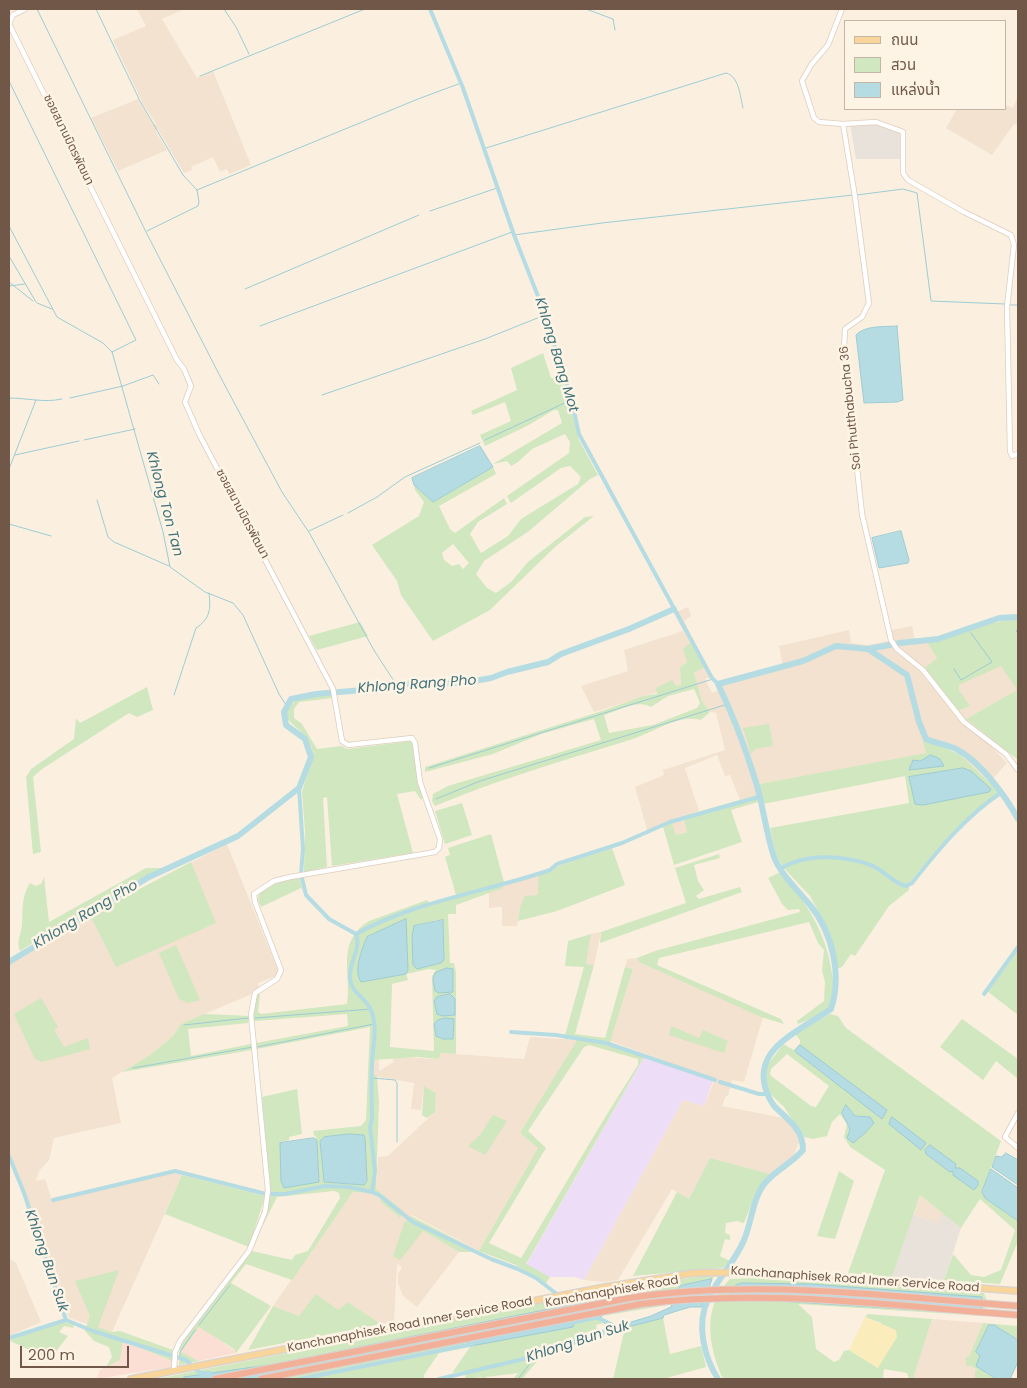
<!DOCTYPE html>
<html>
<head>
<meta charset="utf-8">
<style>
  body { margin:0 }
  #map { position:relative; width:1027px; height:1388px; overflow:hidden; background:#fbf0e0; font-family:Poppins,"Noto Sans Thai",sans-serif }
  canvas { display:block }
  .frame { position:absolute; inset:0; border:10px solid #705748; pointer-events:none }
  .legend { position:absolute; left:844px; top:20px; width:162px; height:90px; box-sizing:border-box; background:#fef4e5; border:1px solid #c5b5a6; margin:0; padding:6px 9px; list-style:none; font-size:15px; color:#705748 }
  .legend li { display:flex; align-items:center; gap:10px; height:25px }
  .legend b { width:25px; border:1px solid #c5b5a6 }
  .scale { position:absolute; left:20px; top:1346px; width:109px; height:22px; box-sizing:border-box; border:2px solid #705748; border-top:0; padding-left:6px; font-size:15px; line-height:18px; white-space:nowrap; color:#705748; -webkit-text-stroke:4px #fef4e5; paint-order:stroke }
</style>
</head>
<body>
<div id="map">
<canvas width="1027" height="1388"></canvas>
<div class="frame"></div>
<ul class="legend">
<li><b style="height:6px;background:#f8d59a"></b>ถนน</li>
<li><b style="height:14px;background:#d0e7bf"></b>สวน</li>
<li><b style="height:14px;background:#b6dce3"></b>แหล่งน้ำ</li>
</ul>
<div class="scale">200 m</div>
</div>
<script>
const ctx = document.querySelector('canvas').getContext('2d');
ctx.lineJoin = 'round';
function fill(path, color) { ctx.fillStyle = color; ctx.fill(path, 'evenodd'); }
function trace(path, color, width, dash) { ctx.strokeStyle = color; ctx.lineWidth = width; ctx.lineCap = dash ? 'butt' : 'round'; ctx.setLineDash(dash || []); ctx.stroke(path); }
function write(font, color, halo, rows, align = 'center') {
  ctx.font = font + ' Poppins,"Noto Sans Thai",sans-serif'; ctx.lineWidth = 5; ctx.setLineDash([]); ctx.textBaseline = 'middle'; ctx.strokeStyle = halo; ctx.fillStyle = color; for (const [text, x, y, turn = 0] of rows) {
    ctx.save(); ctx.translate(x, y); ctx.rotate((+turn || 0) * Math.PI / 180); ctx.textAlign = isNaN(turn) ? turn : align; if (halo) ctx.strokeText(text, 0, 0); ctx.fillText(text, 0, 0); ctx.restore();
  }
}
const residential = new Path2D(`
  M137 9H184L162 19 197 78 213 71 251 165 229 174 227 169 220 172 213 157 191 167 192 170 184 173 158 129 155 130 167 150 118 171 91 118 138 99 153 125 156 124 143 104 113 40 146 26Z
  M1018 96V125L1014 124 992 155 946 128 957 109H1006V105L1013 108Z
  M688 607 691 616 684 621 711 677 705 679 712 693 720 690 724 683 783 667 779 646 849 630 851 643 868 645 894 640 892 630 912 626 915 640 927 642 937 658 925 669 959 690V685L1001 665 1017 690 966 719 1007 763 990 782 955 751 923 736 927 753 759 784 739 726 757 795 740 800 730 775 725 776 717 755 685 768 699 811 683 816 687 832 676 835 672 823 648 833 635 787 664 775 663 770 725 750 716 713 710 712 702 701 694 672 703 668 690 642 687 646V662L680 667 681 685 594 712 581 686 628 671 624 650 683 631 674 613Z
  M227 844 278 971 276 976 258 983 259 987 252 994 181 1024 173 1036 150 1055 112 1078 121 1123 54 1138 49 1160 39 1171 36 1181 45 1179 52 1201 174 1173 182 1175 112 1332 69 1318 9 1150V965L90 915Z
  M538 875V895L520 907 517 926H502V907L489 908V893L503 886Z
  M601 932 594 965 586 964 591 934Z
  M637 958 639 962 763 1017 744 1082 732 1080 728 1096H726L722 1106 784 1118 792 1124 799 1142 793 1157 770 1174 710 1158 689 1199 672 1189 618 1280 604 1282 584 1280 683 1100 704 1106 715 1079 610 1041 633 969 625 967 627 959Z
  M530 1037 576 1040 577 1042 520 1133 538 1148 479 1251 412 1215 407 1222 459 1252 417 1307 403 1296 398 1283V1274L402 1267 397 1264 394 1323 381 1324 348 1302 338 1310 299 1316 273 1306 353 1192 371 1193 382 1200 381 1202 400 1218 403 1212 376 1189 378 1157 388 1156 435 1112 436 1093 424 1086 421 1110 411 1109 414 1083 373 1076V1059H379V1071L394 1062 392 1057 439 1059 441 1053 524 1059Z
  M920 1195 943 1213 938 1225 914 1214Z
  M9 1258 16 1263 41 1322 9 1336Z
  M932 1319 983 1323 967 1363 991 1379H913Z`);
const commercial = new Path2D(`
  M199 1326 234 1350 236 1353 199 1361 184 1355 181 1352Z
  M122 1341 172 1361 171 1367 96 1379 100 1370 120 1360Z`);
const industrial = new Path2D(`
  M850 123 881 125 901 133V159H856Z
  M943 1213 961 1228 944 1280 892 1277 913 1214 937 1224Z`);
const education = new Path2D(`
  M644 1057 713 1081 704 1106 683 1100 584 1280 575 1277H550L526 1265Z`);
const green = new Path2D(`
  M543 353 551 378H561L564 382 579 440 598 475 590 479 529 531 484 561 476 574 487 588 496 593 511 582 528 562 585 517 594 516 555 547 490 610 433 641 401 595 397 581 372 545 419 516 424 502 415 490 414 485 433 502 493 467 496 474 439 506 450 529 455 533 504 498 507 504 478 522 470 534 481 553 508 536 521 519 578 484 581 477 570 466 561 468 511 503 507 496 569 453 570 442 565 434 532 449 518 462 511 466 507 461 493 464 562 423 558 410H554L527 426 485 446 480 435 511 421 505 402 473 415 471 411 517 390 511 368ZM453 544 469 563 463 569 459 564 452 566 444 560 442 553Z
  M1018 618V760L966 719 1017 690 1001 666 959 685V690L970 706 957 711 925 668 937 658 927 642 992 623Z
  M360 622 368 636 317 650 309 636Z
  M691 642 704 668 694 672 702 701 710 712 701 720C679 714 654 732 633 739 566 760 499 779 435 806L432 801 433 794 448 786 601 740 594 719 541 734 493 754 425 772V767L605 710 643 696 657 694 656 688 672 680 676 686 681 685 680 667 687 662 683 649ZM694 689 700 703 697 708 653 725 609 733 604 715C618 711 638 699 651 707L668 696Z
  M147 687 153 710 137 717 129 713 42 769 33 777 41 852 33 854 26 777 31 769 74 739 76 718 80 723Z
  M332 694 333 698 299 702 294 709V718L302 724 317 749 341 746 347 749 412 741 423 798 421 800 415 791 397 794 413 853 332 866 327 797 323 798 327 867 304 872 305 831 302 792 313 755 311 746 302 733 285 717C288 694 314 697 332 694Z
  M769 724 773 746 755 749 751 754 743 728Z
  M922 736 960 755 1000 792C965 817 938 848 910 882L909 890 889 906 855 956 851 954 842 967 836 969 828 929 810 896 782 866 776 855 770 828 909 803 905 776 763 804 759 784 926 753Z
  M757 795 758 802 731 810 742 842 674 865 663 827 672 823 676 835 687 832 683 816Z
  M462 803 472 835 445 844 435 811Z
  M491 834 504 882 502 883 503 888 456 905V914H448L450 963H454L456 973V1054L441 1053 439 1059 418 1057 373 1060V1075L377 1076 379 1102 376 1189 403 1211 400 1218 381 1202V1199L371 1193 353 1192 292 1280 246 1264 231 1283 271 1306 236 1353 234 1349 199 1327 181 1352 199 1361 179 1365 180 1347 189 1333 252 1251 292 1260 295 1255 308 1251 340 1198 339 1193 334 1191 277 1197 262 1227 270 1191 262 1097 297 1089 302 1134 289 1137V1140L281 1142 284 1188 319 1181 317 1141 314 1138H317L314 1135 313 1131 361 1126 366 1120 370 1027 257 1049 256 1043 348 1026 347 1014 255 1021 253 1020 254 1000 257 994H260L258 1012 261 1014 347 1004C352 973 335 942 369 921L427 900 430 904 456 895 445 857 450 855 448 848ZM437 920H443L444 959 441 963 417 969 414 926ZM379 932 408 970 360 955 367 937ZM429 969 436 970 432 976 434 1051 390 1047 392 984 408 980 406 974ZM349 1134 364 1135 367 1181 363 1185 324 1182 320 1141 324 1137Z
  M612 848 625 885 557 911 518 921 520 907 525 896 538 895V875L561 865Z
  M719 854 720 858 694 865 698 881 704 890 696 896 699 899 740 887 742 892 600 943 601 932 686 903 675 868Z
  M191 862 216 923 116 967 90 915Z
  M146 868H164L58 927 20 951C16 941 21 935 22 925 23 909 21 897 30 883L36 886 41 884 44 877 49 922Z
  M780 872C806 901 827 934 832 974 834 983 835 995 831 1004 827 1014 808 1020 798 1024L797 1021 824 1001 825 982 822 971 824 950 818 943 809 922 659 958 657 965 781 1019 784 1024 761 1017 639 962 637 958 655 951 800 912 799 909 788 910 782 904 768 878Z
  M289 879H300L303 891 301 888 261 907 258 900 259 893 269 886Z
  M591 934 586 964 594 965 575 1034 605 1038 625 967 633 969 610 1042 644 1057 526 1264 550 1277 546 1283 516 1265 479 1251 538 1148 520 1133 576 1042V1040L564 1039 584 967 565 966 568 941ZM589 1045 638 1059V1065C597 1128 560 1194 521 1258L489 1243 546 1148 528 1131 584 1047Z
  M176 945 200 1000 188 1003 179 999 159 953Z
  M1018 950V1015L987 991Z
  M41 998 58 1027 54 1030 64 1047 88 1038 90 1049 42 1062 35 1059 14 1014Z
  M204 1014 250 1016 248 1023 188 1029 191 1056 251 1044 252 1050 122 1072 150 1055 173 1036 181 1024Z
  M830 1014 838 1016 846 1028 1001 1141 982 1192 985 1198 1018 1221V1241L1000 1284 944 1280 953 1254 971 1275 984 1277 1001 1270 1015 1230 980 1199 961 1228 920 1195 892 1277 848 1273 885 1170 850 1147 844 1137 847 1124 840 1114 832 1122 827 1136 813 1139 804 1137 784 1107 767 1091 765 1082 767 1066 783 1044 794 1050 800 1044V1040L795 1034ZM787 1054 829 1086 816 1107 811 1106 770 1075 771 1069ZM846 1105 855 1116 870 1117 874 1123 865 1133 857 1139 848 1133 850 1129 842 1113Z
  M962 1019 1018 1059V1079L996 1061 983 1080 940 1047Z
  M671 1026 699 1038 703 1030 728 1041 724 1053 669 1035Z
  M424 1086 436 1093 435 1112 427 1118 422 1115Z
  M493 1115 507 1121 485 1155 468 1146 480 1135Z
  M710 1158 770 1174 757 1190 744 1223 737 1221 726 1223 725 1233 730 1235V1240L725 1239 720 1256 730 1261 723 1268 633 1276 677 1192 689 1199Z
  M839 1171 854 1181 835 1239 817 1236Z
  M182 1175 265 1196 249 1247 165 1214Z
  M411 1216 474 1249 470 1252H459L423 1231 400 1260 393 1256 404 1223Z
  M119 1270 98 1327 112 1332 120 1331 173 1350 172 1361 123 1341 120 1360 106 1367 112 1357 109 1347 94 1341 85 1331 90 1316 75 1281Z
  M716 1274 712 1279 680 1286 673 1304 602 1316 604 1323 596 1325 597 1329 592 1330 593 1333 527 1357 529 1360 540 1355 541 1357 522 1379H513L518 1373 486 1377 484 1379H480L482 1377 466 1379 464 1371 452 1373 470 1347 439 1353 424 1375V1379H156L585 1294Z
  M780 1277 984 1293 986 1299 984 1316 798 1304 812 1317 816 1349 834 1362 839 1360 844 1351 849 1350 878 1368 881 1323 865 1317 868 1314 932 1319 913 1379H909L907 1373 884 1369 883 1379H729L722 1377C708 1344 702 1307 730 1279Z
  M316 1294 338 1310 348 1302 381 1324 248 1350 273 1306 299 1316Z
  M663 1318 670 1354 701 1346 706 1367 663 1379H613L625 1328Z
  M65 1322 74 1325 73 1328 64 1326 59 1332 68 1336 50 1359 10 1341 14 1337Z
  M983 1323 1018 1326V1340L994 1325 976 1353 980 1356 985 1373 996 1379H975V1371L978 1370 971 1366H966V1357H969Z`);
const sand = new Path2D(`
  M865 1317 896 1330 897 1337 878 1368 849 1350Z`);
const water = new Path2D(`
  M897 326 903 400 897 402 864 403 856 335C865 325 885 327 897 326Z
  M480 446 493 467 433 502 414 485 412 478Z
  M901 531 909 560 908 563 879 568 872 538Z
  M931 755 940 759 944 766 909 770 913 760 920 761Z
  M963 768 971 771 991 789 989 792 923 805 915 804 909 777Z
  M406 919 408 970 406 974 361 982C353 970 362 949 367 937Z
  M443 920 444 960 441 963 417 969 413 965 412 936 414 926Z
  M447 968 453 969V992L439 993 435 991 433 980 435 973Z
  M450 994 455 999V1015L442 1016 437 1014 434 1001 437 997Z
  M445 1018 454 1019 453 1039H443L436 1036 434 1024 438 1020Z
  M800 1045 887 1110 882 1119 797 1053 795 1051Z
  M846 1105 855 1116 870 1117 874 1123 865 1133 853 1143 847 1138 850 1129 842 1113Z
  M892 1117 926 1143 921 1150 889 1124Z
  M349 1134 364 1135 365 1138 367 1181 364 1185 324 1182 320 1141 324 1137Z
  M314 1138 317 1141 319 1182 284 1188 281 1181 280 1143Z
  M930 1145 956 1164 955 1168H960L978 1181V1185L974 1190 953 1175V1171L950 1172 926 1154 925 1150Z
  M1006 1153 1018 1160V1185L992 1167 996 1156 1001 1157Z
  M991 1169 1018 1188V1221L985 1198 982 1192Z
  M712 1279 702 1307H690L664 1315 663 1318 628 1327 613 1334 612 1332 540 1355 529 1360 527 1357 593 1333 611 1328 604 1323 603 1319 618 1326 651 1316 671 1307 680 1286Z
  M742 1283 811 1284 982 1297 981 1314 732 1298 731 1292 736 1285Z
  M595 1300 600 1302 603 1308 602 1316 575 1322 573 1327 471 1346 467 1342 273 1379H183L184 1377 275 1364Z
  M989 1325H994L1018 1340V1362L1010 1379H996L976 1366 980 1356 976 1352Z`);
const stream = new Path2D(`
  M37 9 146 232 222 380 282 492 310 534 375 652 396 684
  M96 9 140 101 183 175 197 190 199 202 198 206 147 231
  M224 9 236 27 249 54
  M586 9 613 19 615 30
  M200 76 365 9
  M9 81 136 340 112 352 163 532 170 567 205 592 233 603 243 615 279 694 286 705
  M483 149 726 73C739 76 740 96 743 108
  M197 190 418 99 461 83
  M857 195 903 189 917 193 931 301 1005 304
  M430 211 497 188
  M9 226 57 317 103 343 112 352
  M514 235 602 223 853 195
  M9 256 36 302
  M9 282 33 301
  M9 286 25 284
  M245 289 419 215
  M37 303 52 309
  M1009 305H1018
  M260 326 512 232
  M322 395 485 339 545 315
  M9 398C27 398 44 403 62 399
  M70 398 123 386 153 375 159 384
  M84 440 135 429
  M485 440 571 400
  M15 455 79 441
  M9 469 36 400
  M97 500 108 537 114 542 169 566
  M348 513 377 497 405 477 480 443
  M9 524 51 536
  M309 531 343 515
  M1018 629 1016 631 1018 633
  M954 669 961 680 992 662 971 633
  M174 695 196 628C210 619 211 609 209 593
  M429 768 713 679
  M436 799 480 781 728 704
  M255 1018 371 1009
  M184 1025 248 1018
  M257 1047 374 1024
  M133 1068 253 1047
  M372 1078 395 1080 397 1083V1142
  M199 1325 230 1285
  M180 1358V1352L195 1330
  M518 1379 535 1357`);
const canal = new Path2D(`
  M430 9 463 88 514 235 543 309 571 398 579 434 712 678 718 684
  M299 788 303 849 301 874 306 895 329 919 356 934C362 949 348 963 350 979 352 995 368 998 372 1013 378 1030 372 1048 372 1066 371 1083 372 1101 372 1119L370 1127 375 1171 372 1192 379 1195 413 1222 491 1259 518 1269 536 1278 566 1301 577 1303 581 1307
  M780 869C804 853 844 855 870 865 883 869 894 884 906 886L912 883C939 849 966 816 1002 792
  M356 934C415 901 486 892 550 870L557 864 622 843 670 822 759 797
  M984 994 1018 947
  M511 1032 556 1035 606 1043 715 1080
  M720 1082 759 1094H767
  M9 1156 24 1193 66 1320 93 1331 186 1360 200 1373H210
  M53 1200 175 1171 266 1194H285L325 1186 349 1187 372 1192
  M591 1315 607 1322
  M570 1323 595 1318
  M9 1338 66 1320
  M300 1379 473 1344
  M439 1379 532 1357`);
const river = new Path2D(`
  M868 649 907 675 919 722 926 739C936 743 947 745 956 749 980 761 1005 795 1018 819
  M9 962 149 877 238 836 299 788 311 757 305 739 286 725 284 712 291 699 316 694 363 690 388 684 463 683 491 678 507 672 548 662 561 654 629 629 674 609
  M718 1379C704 1357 696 1324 708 1299 718 1278 735 1262 744 1240 752 1222 752 1199 765 1183 776 1170 792 1163 803 1150 803 1130 789 1120 775 1107 770 1101 767 1094 765 1087 754 1046 805 1028 831 1009 842 976 833 933 810 905 798 890 781 875 774 857 765 830 763 802 754 776 744 744 732 713 718 684L803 661 836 646 868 649 900 643 938 639 999 618 1018 617`);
const minor = new Path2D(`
  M25 9 13 15 9 24 177 360 184 369 191 386 185 402 199 434 333 689 342 741 348 745 412 738 415 743 420 782 440 839 439 848 435 852 290 877 274 881 254 894 255 902 281 970 277 979 255 993 251 1015 268 1190 265 1212 249 1251 180 1341 175 1352 174 1371
  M842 9 828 45 811 65 802 81 814 118 819 122 843 124
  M843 124 855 197 869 303 862 317 845 329 844 348 862 514 891 640 897 649 923 670 964 722 1006 754 1018 770
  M843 124 876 122 901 131 903 132V173L908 180 964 212 1011 235 1014 245 1007 307 1010 451 1012 456 1018 454
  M1018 1113 1005 1137 1018 1148`);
const major = new Path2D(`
  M131 1379 605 1287 694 1273 763 1272 1018 1291`);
const highway = new Path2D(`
  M215 1379 629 1298C758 1278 889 1297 1018 1306
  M261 1379 641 1304C766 1288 893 1306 1018 1315`);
const streetNames = [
  ["ซอยสมานมิตรพัฒนา",68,140,64],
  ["Soi Phutthabucha 36",851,408,-96],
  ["ซอยสมานมิตรพัฒนา",242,514,62],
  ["Kanchanaphisek Road Inner Service Road",855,1280,4],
  ["Kanchanaphisek Road",612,1292,-10],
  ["Kanchanaphisek Road Inner Service Road",410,1325,-11]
];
const waterNames = [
  ["Khlong Bang Mot",556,355,73],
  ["Khlong Ton Tan",164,504,75],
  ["Khlong Rang Pho",417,685,-4],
  ["Khlong Rang Pho",86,915,-31],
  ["Khlong Bun Suk",46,1261,71],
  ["Khlong Bun Suk",578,1342,-18]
];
fill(residential, '#f2e2cf');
fill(commercial, '#fbdfd4');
fill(industrial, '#e9e2db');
fill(education, '#edddf7');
fill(green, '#d0e7bf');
fill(sand, '#faecbb');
fill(water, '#b6dce3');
trace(water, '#9cccd4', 1);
trace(stream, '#9cccd4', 1);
trace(canal, '#b6dce3', 4);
trace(river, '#b6dce3', 6);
trace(minor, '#deccbc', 6);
trace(major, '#dad3cf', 8);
trace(highway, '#dad3cf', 8);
trace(minor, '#fff', 4.5);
trace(major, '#f8d59a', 5.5);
trace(highway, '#f3b098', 6);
write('12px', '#705748', '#fef4e5', streetNames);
write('italic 14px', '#40737c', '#fef4e5', waterNames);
</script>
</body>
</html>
